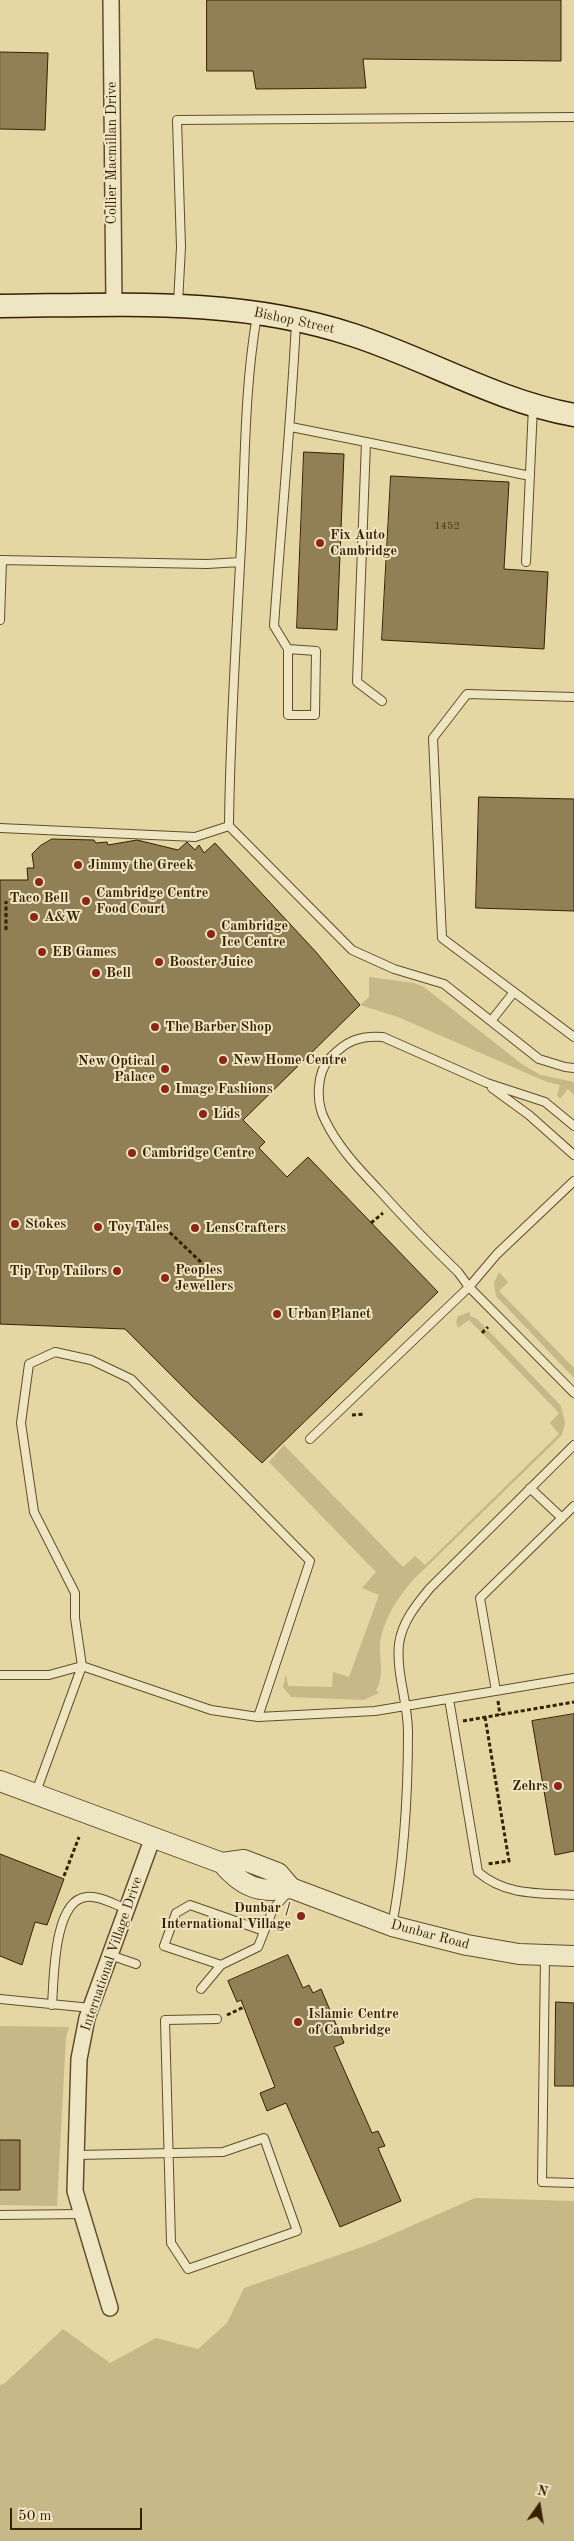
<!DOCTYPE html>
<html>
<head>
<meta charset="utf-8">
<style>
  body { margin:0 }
  #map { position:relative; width:574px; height:2541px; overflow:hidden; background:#e5d7a3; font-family:"Old Standard TT",serif }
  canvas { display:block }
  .north { position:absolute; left:514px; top:2481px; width:50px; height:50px; -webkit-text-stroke:4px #eee5c3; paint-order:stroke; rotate:13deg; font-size:14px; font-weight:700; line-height:20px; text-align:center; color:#371f02 }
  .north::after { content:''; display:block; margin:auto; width:18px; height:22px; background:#371f02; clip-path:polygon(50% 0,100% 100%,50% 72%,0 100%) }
  .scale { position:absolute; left:10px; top:2508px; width:132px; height:22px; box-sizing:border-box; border:2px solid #371f02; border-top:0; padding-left:6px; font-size:15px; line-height:18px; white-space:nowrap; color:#371f02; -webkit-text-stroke:4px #eee5c3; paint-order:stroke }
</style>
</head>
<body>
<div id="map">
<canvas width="574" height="2541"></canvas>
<div class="north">N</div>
<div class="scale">50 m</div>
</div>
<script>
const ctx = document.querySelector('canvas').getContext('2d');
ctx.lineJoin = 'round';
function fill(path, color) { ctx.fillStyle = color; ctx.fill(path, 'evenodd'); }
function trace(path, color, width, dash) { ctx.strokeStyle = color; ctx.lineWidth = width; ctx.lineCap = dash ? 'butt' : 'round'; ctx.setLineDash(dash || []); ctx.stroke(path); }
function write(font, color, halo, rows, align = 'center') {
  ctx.font = font + ' "Old Standard TT",serif'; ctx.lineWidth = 4; ctx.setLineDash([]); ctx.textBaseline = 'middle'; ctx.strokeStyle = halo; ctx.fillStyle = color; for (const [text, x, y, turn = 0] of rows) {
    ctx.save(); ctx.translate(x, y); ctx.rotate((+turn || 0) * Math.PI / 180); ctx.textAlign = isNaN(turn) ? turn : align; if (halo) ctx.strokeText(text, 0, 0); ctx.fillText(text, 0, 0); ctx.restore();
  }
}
const green = new Path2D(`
  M369 977 414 983 424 987 523 1065 541 1075 574 1082V1095L568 1089 560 1099 557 1095 560 1085 547 1082 398 1017 360 1005 369 997Z
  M499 1272 508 1282 499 1291 574 1368V1378L496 1296 494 1283Z
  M470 1312V1316L477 1319 486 1328 481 1332 469 1320 458 1328 456 1322 458 1316Z
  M488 1330 561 1406 565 1423 562 1435 415 1578C398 1596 383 1620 380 1644 379 1660 385 1677 376 1690L379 1693 364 1700 291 1697 283 1687 286 1674 288 1686 332 1687 333 1672 349 1677 379 1595 362 1588 376 1572 269 1462 284 1445 403 1567 415 1556 425 1565 559 1434 550 1423 559 1413 483 1334Z
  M0 2026 69 2027 66 2037 57 2206 0 2205Z
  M475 2198 574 2201V2541H0V2385L5 2383 63 2329 110 2363 156 2338 198 2349 227 2323 244 2288 370 2244Z`);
const building = new Path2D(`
  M207 0H561V61L363 59 366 88 256 89 253 71H207Z
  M0 52 48 53 45 130 0 129Z
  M304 452 344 454 337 630 297 628Z
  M391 476 509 482 504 569 548 572 544 649 382 640Z
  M479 797 574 799V911L476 908Z
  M52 839 94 840 96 843 107 842 108 845 137 840 178 850 187 842 195 850 199 845 204 853 215 843 316 952 360 1005 243 1120 265 1142 259 1148 287 1177 308 1157 438 1292 262 1463 194 1398 125 1329 0 1324V880H28L27 868H34L32 854 40 846Z
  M574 1714V1851L555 1855 532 1721Z
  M0 1854 64 1879 47 1925 35 1922 22 1965 0 1956Z
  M288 1955 303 1988 309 1985 313 1993 321 1989 344 2043 334 2047 372 2133 378 2131 385 2146 378 2148 401 2201 340 2227 286 2103 267 2111 260 2093 275 2087 241 2000 237 2002 228 1981Z
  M556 2002 574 2003V2086H555Z
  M0 2140H20V2190H0Z`);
const path = new Path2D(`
  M6 930V901
  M371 1223 383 1213
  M165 1228 203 1264
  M482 1333 488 1327
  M352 1415 365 1414
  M498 1701 500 1715
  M485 1717 509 1861 487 1864
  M463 1721 574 1702
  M64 1876 79 1837
  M227 2015 244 2007`);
const service = new Path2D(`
  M178 303 181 247 177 120 574 117
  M257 315C245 384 245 456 242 527 237 627 230 726 229 826L352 950 394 969 444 984 539 1059 565 1067 574 1068
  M291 427 366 442
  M0 560 207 564 240 562
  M526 562 533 406
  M0 620 2 560
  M288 649 316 651 315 715H288V649L274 626C281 525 291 424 296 322
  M574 697 467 694 433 738 442 938 574 1037
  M382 701 357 682 366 442 530 476
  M0 828 195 837 229 826
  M491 1021 514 992
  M492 1088 529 1115 574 1155
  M574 1126 545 1102 487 1083 383 1037C360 1035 346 1041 330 1058 316 1073 316 1103 325 1120 338 1147 358 1168 378 1189 404 1218 430 1245 458 1272L469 1287 574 1393
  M310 1439 469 1287 497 1254 574 1181
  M530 1488 562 1518
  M0 1675H49L82 1666 211 1710 258 1717 375 1711 574 1678
  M496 1691 480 1598 574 1506
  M449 1699 478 1872C506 1896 539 1893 574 1895
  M36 1792 82 1666 75 1618V1593L34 1512 21 1423 29 1364 55 1352 91 1360 131 1379 310 1561 258 1717
  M392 1926C404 1862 408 1796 408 1732 408 1702 396 1674 399 1644 402 1622 416 1605 430 1588L574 1445
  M110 1955 136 1964
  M545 1957 542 2182 574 2183
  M221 1965 164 1946 176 1913 190 1905 264 1931
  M201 1989 221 1965 258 1947 273 1909 288 1892
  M0 1999 91 2008
  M52 2005C54 1980 53 1901 86 1897 99 1895 115 1905 127 1909
  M76 2155 223 2152 264 2138 297 2231 188 2269 171 2243 165 2020 217 2019
  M0 2215 81 2214`);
const minor = new Path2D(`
  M111 0 114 305
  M110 2308 75 2191 79 2059 87 2018 153 1837`);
const tertiary = new Path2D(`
  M0 1781 222 1863 244 1860 278 1873 291 1888 392 1926 467 1945 519 1954 574 1956
  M222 1863C242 1887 260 1894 291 1888`);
const secondary = new Path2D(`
  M0 306C119 305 239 297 353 335 427 359 497 401 574 415`);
const markers = [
  [320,543,5,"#8f2418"],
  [78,865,5,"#8f2418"],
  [39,882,5,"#8f2418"],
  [86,901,5,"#8f2418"],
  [34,917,5,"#8f2418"],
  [211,934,5,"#8f2418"],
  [42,952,5,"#8f2418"],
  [159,962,5,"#8f2418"],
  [96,973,5,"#8f2418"],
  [155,1027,5,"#8f2418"],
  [223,1060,5,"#8f2418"],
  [165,1069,5,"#8f2418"],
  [165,1089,5,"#8f2418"],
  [203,1114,5,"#8f2418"],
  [132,1153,5,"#8f2418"],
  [15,1224,5,"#8f2418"],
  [98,1227,5,"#8f2418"],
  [195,1228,5,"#8f2418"],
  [117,1271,5,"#8f2418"],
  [165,1278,5,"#8f2418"],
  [277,1314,5,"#8f2418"],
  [558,1786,5,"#8f2418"],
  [301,1916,5,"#8f2418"],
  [298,2022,5,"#8f2418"]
];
const numberNames = [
  ["1452",447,526]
];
const streetNames = [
  ["Collier Macmillan Drive",112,153,-90],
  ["Bishop Street",294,321,12],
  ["Dunbar Road",430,1935,15],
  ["International Village Drive",112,1954,-71]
];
const poiNames = [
  ["Fix Auto",330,535],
  ["Cambridge",330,551],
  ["Jimmy the Greek",88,865],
  ["Cambridge Centre",96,893],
  ["Food Court",96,909],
  ["Taco Bell",39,898,"center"],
  ["A&W",44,917],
  ["Cambridge",221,926],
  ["Ice Centre",221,942],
  ["EB Games",52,952],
  ["Booster Juice",169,962],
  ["Bell",106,973],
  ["The Barber Shop",165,1027],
  ["New Home Centre",233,1060],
  ["New Optical",155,1061,"right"],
  ["Palace",155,1077,"right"],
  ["Image Fashions",175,1089],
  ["Lids",213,1114],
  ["Cambridge Centre",142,1153],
  ["Stokes",25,1224],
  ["Toy Tales",108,1227],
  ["LensCrafters",205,1228],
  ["Peoples",175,1270],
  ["Jewellers",175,1286],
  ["Tip Top Tailors",107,1271,"right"],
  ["Urban Planet",287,1314],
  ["Zehrs",548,1786,"right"],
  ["Dunbar /",291,1908,"right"],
  ["International Village",291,1924,"right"],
  ["Islamic Centre",308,2014],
  ["of Cambridge",308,2030]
];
fill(green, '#c7b888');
fill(building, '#917f56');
trace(building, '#371f02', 1);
trace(service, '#624d2a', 10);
trace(minor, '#624d2a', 18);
trace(tertiary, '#624d2a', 22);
trace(secondary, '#371f02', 25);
trace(path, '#371f02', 3, [4, 2.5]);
trace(service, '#eee5c3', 8);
trace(minor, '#eee5c3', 15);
trace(tertiary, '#eee5c3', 20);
trace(secondary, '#eee5c3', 22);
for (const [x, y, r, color] of markers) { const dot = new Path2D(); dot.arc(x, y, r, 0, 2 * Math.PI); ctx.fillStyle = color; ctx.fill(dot); trace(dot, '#eee5c3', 2); }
write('11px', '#4e3717', null, numberNames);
write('14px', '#371f02', '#eee5c3', streetNames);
write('bold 14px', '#371f02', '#eee5c3', poiNames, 'left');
</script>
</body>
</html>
